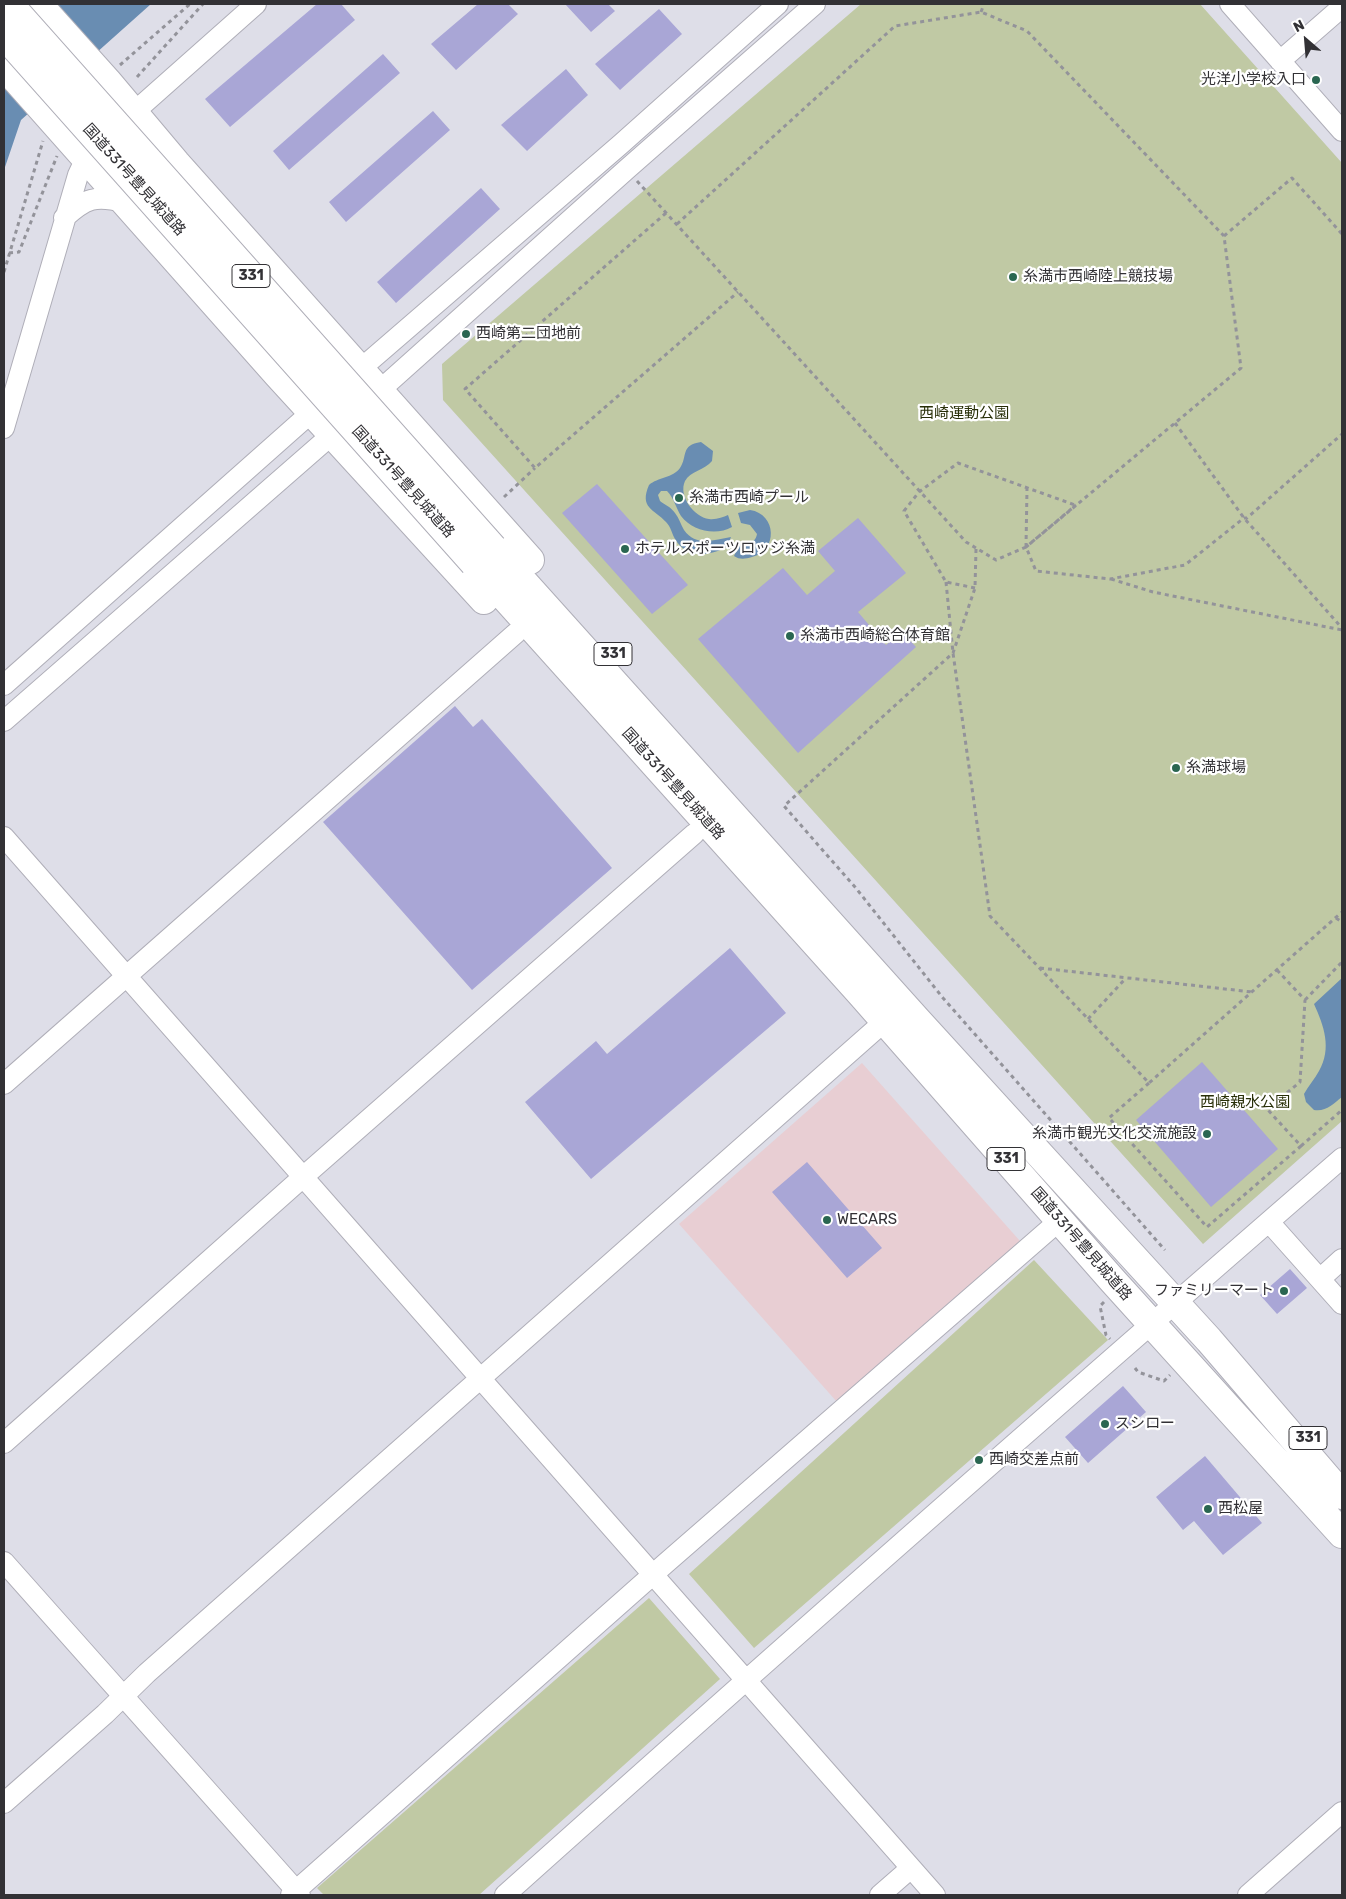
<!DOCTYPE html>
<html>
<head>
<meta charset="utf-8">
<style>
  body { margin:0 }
  #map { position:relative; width:1346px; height:1899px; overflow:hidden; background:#dedee8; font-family:Rubik,sans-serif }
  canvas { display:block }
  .frame { position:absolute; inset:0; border:5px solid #323135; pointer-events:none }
  .north { position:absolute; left:1281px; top:15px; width:50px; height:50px; -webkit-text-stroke:4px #fff; paint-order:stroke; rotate:333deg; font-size:14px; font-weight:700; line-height:20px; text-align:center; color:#323135 }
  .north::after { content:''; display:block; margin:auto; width:18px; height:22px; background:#323135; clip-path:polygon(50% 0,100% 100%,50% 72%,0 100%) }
</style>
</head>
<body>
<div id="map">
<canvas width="1346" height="1899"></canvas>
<div class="frame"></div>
<div class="north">N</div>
</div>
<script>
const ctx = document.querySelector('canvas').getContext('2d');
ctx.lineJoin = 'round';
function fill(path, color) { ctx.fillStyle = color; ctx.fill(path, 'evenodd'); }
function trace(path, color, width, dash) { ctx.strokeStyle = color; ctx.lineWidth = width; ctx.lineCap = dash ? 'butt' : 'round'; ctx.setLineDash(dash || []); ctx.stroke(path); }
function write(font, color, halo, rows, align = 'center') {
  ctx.font = font + ' Rubik,"Noto Sans JP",sans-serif'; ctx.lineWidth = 4.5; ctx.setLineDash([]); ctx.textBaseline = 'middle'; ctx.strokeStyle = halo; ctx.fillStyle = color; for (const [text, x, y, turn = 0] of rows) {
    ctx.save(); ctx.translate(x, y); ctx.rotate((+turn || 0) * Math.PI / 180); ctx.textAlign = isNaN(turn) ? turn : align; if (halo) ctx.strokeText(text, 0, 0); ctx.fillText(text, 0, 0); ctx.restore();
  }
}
const commercial = new Path2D(`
  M862 1063 1020 1241 837 1402 679 1224Z`);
const green = new Path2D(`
  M861 4H1200L1342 163V1121L1203 1244 443 400 442 364Z
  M1034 1260 1108 1340 754 1648 689 1574Z
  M649 1598 720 1679 479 1895H324L317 1888Z`);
const water = new Path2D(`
  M4 4H151L21 120 4 170Z
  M701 442 713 451 712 461C705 470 690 471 685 481 678 496 694 517 709 519 716 520 723 517 728 515L732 527C716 536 692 531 681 516 676 508 674 498 667 491H661L658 495 660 501C665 505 671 507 675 513 679 518 681 525 684 530 696 547 714 540 731 537L727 547C708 556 688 560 675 539 672 534 671 527 666 522 654 509 639 508 649 485 658 477 673 478 680 468 688 456 680 445 701 442Z
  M750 510C777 514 778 551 752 557 745 559 740 560 734 556L741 541 747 544C753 542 756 540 757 534L750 525 741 523 738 513Z
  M1342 978V1097C1333 1104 1326 1112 1314 1110L1306 1102 1304 1094C1308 1086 1315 1079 1319 1071 1332 1048 1324 1026 1314 1004Z`);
const building = new Path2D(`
  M317 4H341L355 20 230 127 205 99Z
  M478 4H508L518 14 456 70 431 44Z
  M565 4H608L615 11 591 32Z
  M659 9 682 34 620 90 595 64Z
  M383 54 400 73 289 170 273 151Z
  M566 69 588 95 527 151 501 125Z
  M433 111 450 130 346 222 329 202Z
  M481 188 500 209 396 303 377 282Z
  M597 484 688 585 652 614 562 513Z
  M858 518 906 573 858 612 886 645 902 632 916 647 798 753 698 639 783 568 807 595 835 571 818 551Z
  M455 706 473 727 482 719 612 868 472 990 323 822Z
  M730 948 786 1013 591 1179 525 1102 596 1041 607 1054Z
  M1202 1062 1278 1149 1211 1207 1136 1120Z
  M807 1162 882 1248 847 1278 772 1192Z
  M1290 1269 1307 1288 1277 1314 1260 1295Z
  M1123 1386 1146 1412 1088 1463 1065 1437Z
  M1205 1456 1262 1523 1223 1555 1194 1521 1183 1530 1156 1497Z`);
const path = new Path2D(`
  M981 12 984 4
  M120 65 190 4
  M137 77 203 4
  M637 181 966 542 996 560 1026 547 1036 571 1110 579 1185 565 1244 518H1247L1342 434
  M666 213 465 389 535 468 738 292
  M677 224 895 26 981 12 1027 31 1224 236 1241 368 1026 547 1076 505
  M1224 236 1292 178 1342 234
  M9 253 19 252 57 156
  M4 272 43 141
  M1175 423 1244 518 1342 628
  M504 497 535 468
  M1026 547 1027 488
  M976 549 975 588 953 653 784 806 855 887 943 998 1165 1250
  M1111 579 1153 592 1342 630
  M946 582 953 653 990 916 1149 1083 1342 912
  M975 588 946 582 904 511 919 492 958 463 1075 505
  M1336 918 1342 922
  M1040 968 1252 992
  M1277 970 1305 1000 1300 1082 1267 1109 1301 1146 1342 1110
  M1305 1000 1342 962
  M1088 1019 1126 978
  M1149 1083 1109 1118 1207 1227 1301 1146
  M1104 1302 1100 1306 1106 1335 1110 1339
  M1135 1368 1138 1372 1164 1381 1170 1375`);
const minor = new Path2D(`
  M1230 4 1342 131
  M1280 61 1342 7
  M123 122 256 4
  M64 218C86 198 95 195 124 202
  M350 378 621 144 778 4
  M369 400 627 169 815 4
  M4 428 78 175 86 158 95 149
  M4 685 322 403
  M4 721 343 425
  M4 837 935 1895
  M4 1084 516 633
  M1269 1222 1342 1304
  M1320 1279 1342 1259
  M4 1443 303 1177 694 834
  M4 1562 300 1895
  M4 1803 105 1714 147 1673 885 1021
  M291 1895 666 1563 1060 1220
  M505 1895C782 1647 1061 1402 1342 1158
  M880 1895 911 1868
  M1248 1895 1342 1812`);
const highway = new Path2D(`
  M38 4 107 81 176 163 530 560
  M4 66 278 375 484 600
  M493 548 917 1020 1209 1340 1342 1495
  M474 563 861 994 1113 1281 1342 1534`);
const highwayBridge = new Path2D(`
  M9 4 493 548
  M4 35 474 563`);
const markers = [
  [1316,80,5,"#2a6651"],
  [1013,277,5,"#2a6651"],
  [466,334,5,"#2a6651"],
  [679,498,5,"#2a6651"],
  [625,549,5,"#2a6651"],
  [790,636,5,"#2a6651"],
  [1176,768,5,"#2a6651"],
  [1207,1134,5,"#2a6651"],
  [827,1220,5,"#2a6651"],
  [1284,1291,5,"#2a6651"],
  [1105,1424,5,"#2a6651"],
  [979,1460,5,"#2a6651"],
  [1208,1509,5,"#2a6651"]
];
const shields = [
  [251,276,38],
  [613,654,38],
  [1006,1159,38],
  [1308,1438,38]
];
const shieldNames = [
  ["331",251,276],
  ["331",613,654],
  ["331",1006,1159],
  ["331",1308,1438]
];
const poiNames = [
  ["光洋小学校入口",1306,80,"right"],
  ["糸満市西崎陸上競技場",1023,277],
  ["西崎第二団地前",476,334],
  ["糸満市西崎プール",689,498],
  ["ホテルスポーツロッジ糸満",635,549],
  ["糸満市西崎総合体育館",800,636],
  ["糸満球場",1186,768],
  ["糸満市観光文化交流施設",1197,1134,"right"],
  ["WECARS",837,1220],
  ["ファミリーマート",1274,1291,"right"],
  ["スシロー",1115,1424],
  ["西崎交差点前",989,1460],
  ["西松屋",1218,1509]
];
const streetNames = [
  ["国道331号豊見城道路",134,180,48],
  ["国道331号豊見城道路",403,482,48],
  ["国道331号豊見城道路",673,784,48],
  ["国道331号豊見城道路",1081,1244,49]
];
const parkNames = [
  ["西崎運動公園",964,414],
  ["西崎親水公園",1245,1103]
];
fill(commercial, '#e8ced3');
fill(green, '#c0c9a4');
fill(water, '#698db2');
fill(building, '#a9a6d6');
trace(minor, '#afaeb8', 22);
trace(highway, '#afaeb8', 30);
trace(path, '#93939a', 3, [4, 4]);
trace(minor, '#fff', 20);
trace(highway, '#fff', 28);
trace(highwayBridge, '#afaeb8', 30, []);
trace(highwayBridge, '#fff', 28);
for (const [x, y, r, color] of markers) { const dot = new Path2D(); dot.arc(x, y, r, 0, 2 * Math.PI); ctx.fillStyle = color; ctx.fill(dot); trace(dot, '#fff', 2); }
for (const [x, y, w] of shields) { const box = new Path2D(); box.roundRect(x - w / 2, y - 11.5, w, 23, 4); ctx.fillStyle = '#fff'; ctx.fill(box); trace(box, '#323135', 1); }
write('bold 14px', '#323135', null, shieldNames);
write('15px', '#323135', '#fff', poiNames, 'left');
write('15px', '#323135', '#fff', streetNames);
write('15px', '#282f08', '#fff', parkNames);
</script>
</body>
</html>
